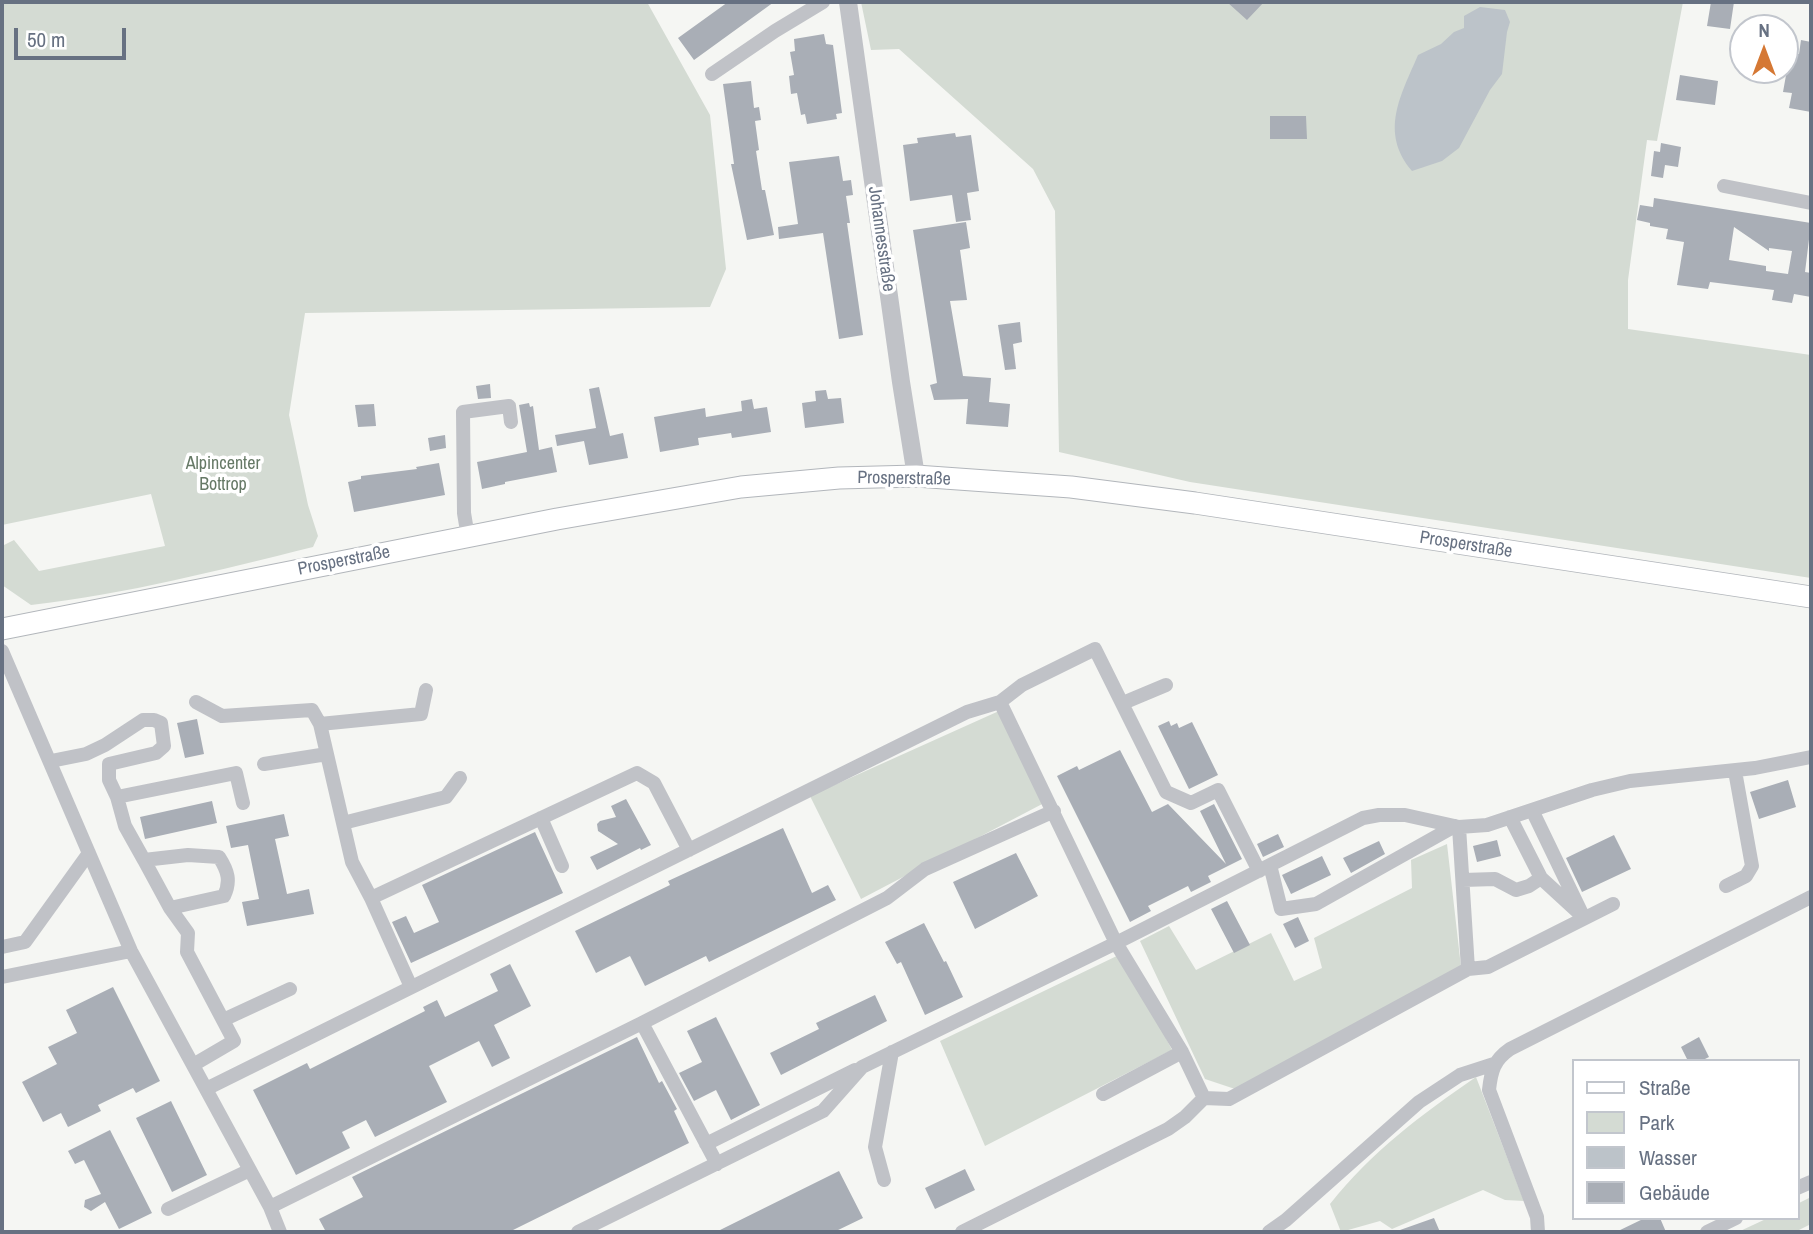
<!DOCTYPE html>
<html>
<head>
<meta charset="utf-8">
<style>
  body { margin:0 }
  #map { position:relative; width:1813px; height:1234px; overflow:hidden; background:#f5f6f3; font-family:"Archivo Narrow",sans-serif }
  canvas { display:block }
  .frame { position:absolute; inset:0; border:4px solid #677182; pointer-events:none }
  .legend { position:absolute; left:1572px; top:1059px; width:228px; height:161px; box-sizing:border-box; background:#fff; border:2px solid #c2c6cd; margin:0; padding:9px 12px; list-style:none; font-size:21px; color:#677182 }
  .legend li { display:flex; align-items:center; gap:14px; height:35px }
  .legend b { width:35px; border:2px solid #c2c6cd }
  .north { position:absolute; left:1729px; top:14px; width:70px; height:70px; box-sizing:border-box; background:#fff; border:2px solid #c2c6cd; border-radius:50%; rotate:0deg; font-size:19px; font-weight:700; line-height:28px; text-align:center; color:#677182 }
  .north::after { content:''; display:block; margin:auto; width:24px; height:32px; background:#d57834; clip-path:polygon(50% 0,100% 100%,50% 72%,0 100%) }
  .scale { position:absolute; left:14px; top:28px; width:112px; height:32px; box-sizing:border-box; border:4px solid #677182; border-top:0; padding-left:9px; font-size:21px; line-height:24px; white-space:nowrap; color:#677182; -webkit-text-stroke:5px #fff; paint-order:stroke }
</style>
</head>
<body>
<div id="map">
<canvas width="1813" height="1234"></canvas>
<div class="frame"></div>
<ul class="legend">
<li><b style="height:9px;background:#fff"></b>Straße</li>
<li><b style="height:19px;background:#d4dbd3"></b>Park</li>
<li><b style="height:19px;background:#bcc3c9"></b>Wasser</li>
<li><b style="height:19px;background:#a9aeb6"></b>Gebäude</li>
</ul>
<div class="north">N</div>
<div class="scale">50 m</div>
</div>
<script>
const ctx = document.querySelector('canvas').getContext('2d');
ctx.lineJoin = 'round';
function fill(path, color) { ctx.fillStyle = color; ctx.fill(path, 'evenodd'); }
function trace(path, color, width, dash) { ctx.strokeStyle = color; ctx.lineWidth = width; ctx.lineCap = dash ? 'butt' : 'round'; ctx.setLineDash(dash || []); ctx.stroke(path); }
function write(font, color, halo, rows, align = 'center') {
  ctx.font = font + ' "Archivo Narrow",sans-serif'; ctx.lineWidth = 7; ctx.setLineDash([]); ctx.textBaseline = 'middle'; ctx.strokeStyle = halo; ctx.fillStyle = color; for (const [text, x, y, turn = 0] of rows) {
    ctx.save(); ctx.translate(x, y); ctx.rotate((+turn || 0) * Math.PI / 180); ctx.textAlign = isNaN(turn) ? turn : align; if (halo) ctx.strokeText(text, 0, 0); ctx.fillText(text, 0, 0); ctx.restore();
  }
}
const green = new Path2D(`
  M2 2H647L710 115 726 269 710 307 305 313 289 415 308 505 318 536 313 547C220 570 127 594 31 605L2 585V546L14 540 39 571 165 546 151 494 2 525Z
  M861 2H1683L1657 141 1647 140 1628 280V329L1811 355V578L1190 482 1059 452 1055 211 1033 169 899 49 871 50Z
  M999 711 1046 802 861 899 810 796Z
  M1447 844 1461 967 1235 1089 1205 1079 1140 941 1169 926 1196 970 1271 933 1294 981 1322 968 1314 938 1412 888 1411 860Z
  M1123 953 1172 1050 985 1146 940 1041Z
  M1476 1077 1524 1201 1505 1200 1483 1190 1392 1229 1380 1221 1341 1232 1330 1204C1371 1152 1422 1114 1476 1077Z
  M1811 1197V1224L1795 1232H1738L1768 1218H1797V1204Z`);
const water = new Path2D(`
  M1480 7 1505 10 1510 22 1507 32 1502 74 1490 90 1459 148 1442 161 1412 171C1379 132 1401 95 1418 55L1441 44 1454 32 1464 28V16Z`);
const building = new Path2D(`
  M728 2H774L694 60 678 38Z
  M1227 2H1264L1247 20Z
  M1711 2H1734L1730 29 1707 26Z
  M824 34 826 44 833 45 842 113 836 114 837 119 807 124 805 114 801 115 797 93 791 94 789 76 794 75 790 52 795 51 794 39Z
  M1801 40 1811 42V112L1789 108 1792 93 1783 92 1790 53 1799 54Z
  M1680 75 1718 81 1715 105 1676 100Z
  M751 81 754 108 759 107 761 120 755 121 759 150 756 151 762 190H765L774 235 747 240 731 164H734L723 84Z
  M1270 116H1306L1307 139H1270Z
  M955 133 956 137 971 135 979 191 967 193 971 220 956 222 952 195 910 201 903 145 918 143 917 138Z
  M1661 143 1681 147 1678 167 1665 165 1663 178 1651 176 1654 151 1660 152Z
  M839 156 843 181 851 180 853 195 846 196 850 223H847L863 335 839 339 823 233 779 239 778 227 798 224 789 162Z
  M1654 198 1811 223 1805 272 1811 273V297L1794 294 1792 303 1772 300 1774 290 1710 282 1708 289 1677 285 1684 242 1666 239 1668 229 1650 226V223L1637 220 1640 205 1653 207ZM1734 227 1769 251V248L1792 251 1788 274 1766 271V266L1729 260Z
  M966 222 970 248 960 250 967 300 950 301 963 376 991 378 989 402 1010 404 1008 427 966 424 968 399 934 400 930 385 937 383 913 230Z
  M1020 322 1022 342 1013 344 1016 369 1005 370 998 325Z
  M490 384 491 398 478 399 476 386Z
  M599 387 610 436 623 433 628 458 589 465 584 441 557 446 555 435 596 428 589 389Z
  M826 390 828 399 841 398 844 423 805 428 802 403 816 401 815 391Z
  M752 399 754 409 767 407 771 432 732 438 731 433 698 438 699 445 660 452 654 417 705 408 706 417 742 411 741 401Z
  M529 403 530 407 533 406 539 450 552 447 557 472 505 482V484L482 489 477 462 527 452 519 405Z
  M374 404 376 426 358 427 355 405Z
  M445 435 446 448 430 451 428 438Z
  M439 463 445 495 354 512 348 482 361 479V476L417 469 416 467Z
  M197 719 204 754 185 758 177 723Z
  M1169 721 1171 726 1177 723 1179 728 1192 722 1218 775 1189 789 1158 726Z
  M1120 750 1152 812 1168 804 1226 864 1200 811 1214 804 1242 859 1208 876 1211 882 1191 892 1188 886 1148 906 1151 911 1130 922 1057 776 1077 766 1079 770Z
  M1788 780 1796 807 1759 819 1750 792Z
  M626 799 651 845 641 850 640 848 597 870 590 857 618 844 598 831 597 824 600 821 616 817 611 806Z
  M212 801 217 823 145 839 140 817Z
  M284 814 289 836 275 839 287 894 309 889 314 914 247 926 242 902 259 899 248 845 231 848 226 826Z
  M783 828 812 893 828 885 836 900 709 962 706 956 645 986 630 956 596 973 575 931 670 885 668 881Z
  M535 832 563 893 411 963 392 922 406 916 414 933 439 922 422 885Z
  M1278 834 1284 847 1263 857 1257 844Z
  M1614 835 1631 869 1582 892 1566 858Z
  M1497 840 1501 856 1477 862 1473 846Z
  M1379 841 1385 854 1351 873 1343 858Z
  M1016 853 1038 896 975 929 953 882Z
  M1322 856 1331 875 1291 894 1282 875Z
  M1227 901 1250 945 1234 953 1211 909Z
  M1298 917 1309 941 1295 948 1283 924Z
  M924 923 944 962 946 961 963 997 925 1015 901 962 897 964 885 942Z
  M510 964 531 1006 494 1025 510 1058 492 1067 479 1041 429 1066 447 1102 375 1137 366 1120 342 1132 350 1148 296 1175 253 1090 307 1063 310 1069 425 1011 423 1007 437 1000 445 1017 498 991 490 974Z
  M113 987 160 1081 136 1093 133 1088 98 1105 101 1111 68 1127 61 1113 43 1122 22 1082 57 1064 48 1047 77 1033 66 1010Z
  M875 995 887 1021 781 1075 770 1053 819 1029 816 1023Z
  M716 1017 760 1105 731 1120 716 1090 694 1101 679 1073 702 1062 687 1031Z
  M637 1037 659 1083 662 1081 677 1109 674 1111 689 1143 509 1232H326L319 1219 363 1197 352 1177Z
  M1699 1037 1709 1057 1701 1061H1688L1681 1047Z
  M171 1101 207 1175 172 1192 136 1118Z
  M110 1130 152 1213 119 1229 105 1202 91 1211 84 1207 85 1200 101 1194 84 1160 75 1164 68 1151Z
  M965 1169 975 1190 935 1209 925 1188Z
  M839 1171 863 1218 834 1232H716Z
  M1434 1218 1440 1232H1400V1230Z
  M1645 1218H1660L1666 1232H1616Z`);
const minor = new Path2D(`
  M712 74 775 31 823 2
  M1724 186 1811 203
  M468 537 464 513 463 412 509 406 511 422
  M2 651 131 951 270 1207 280 1232
  M196 702 222 716 312 710 320 724
  M1123 703 1166 685
  M51 761 86 754 105 745 143 720H154L161 723 164 746 156 753 109 764V780L117 797 236 773 243 803
  M264 764 327 754
  M117 797 125 826 144 860 188 855 219 857C228 871 231 881 224 896L170 908 144 860
  M1532 810 1584 918
  M541 818 562 866
  M343 823 446 797 460 778
  M1270 865 1281 909 1316 904 1455 826
  M1259 871 1218 790 1191 803 1166 792 1095 649 1022 685 1000 702 1116 943 1182 1052 1204 1098 1229 1099 1468 969 1459 827
  M1541 878 1578 912
  M1463 880 1495 879 1516 890 1529 886 1541 878 1510 817
  M1726 886 1746 876 1752 866 1735 771
  M371 898 352 862 320 724 421 714 426 690
  M170 908 188 933 187 952 234 1041 193 1065
  M2 947 25 942 89 853
  M1468 969 1488 967 1613 904
  M2 977 131 951
  M411 987 371 898 637 773 654 783 689 850
  M223 1020 290 989
  M642 1023 887 898 925 869 1054 811
  M206 1089 967 712 1000 702
  M1103 1094 1182 1052
  M706 1144 855 1070
  M884 1180 875 1147 892 1052
  M1797 1188 1811 1182
  M270 1207 642 1023 717 1164
  M168 1209 250 1170
  M578 1232 823 1111 862 1067 1116 943 1363 818 1379 815H1405L1459 827 1487 825 1592 790 1630 781 1755 768 1811 757
  M962 1232 1168 1129 1185 1117 1204 1098
  M1269 1232 1286 1220 1419 1102 1460 1075 1494 1064
  M1538 1232 1537 1217 1489 1090C1491 1071 1494 1060 1510 1049L1811 897
  M1707 1232 1736 1218`);
const tertiary = new Path2D(`
  M848 2 901 382 916 476`);
const secondary = new Path2D(`
  M2 629 557 519 741 487 839 478 916 476 1071 487 1195 503 1811 597`);
const streetNames = [
  ["Johannesstraße",881,239,82],
  ["Prosperstraße",904,479,1],
  ["Prosperstraße",1466,545,9],
  ["Prosperstraße",344,561,-11]
];
const parkNames = [
  ["Alpincenter",223,464],
  ["Bottrop",223,485]
];
fill(green, '#d4dbd3');
fill(water, '#bcc3c9');
fill(building, '#a9aeb6');
trace(secondary, '#b2b6bb', 23);
trace(minor, '#c0c2c7', 14);
trace(tertiary, '#c0c2c7', 18);
trace(secondary, '#fff', 21);
write('18px', '#677182', '#fff', streetNames);
write('18px', '#667966', '#fff', parkNames);
</script>
</body>
</html>
